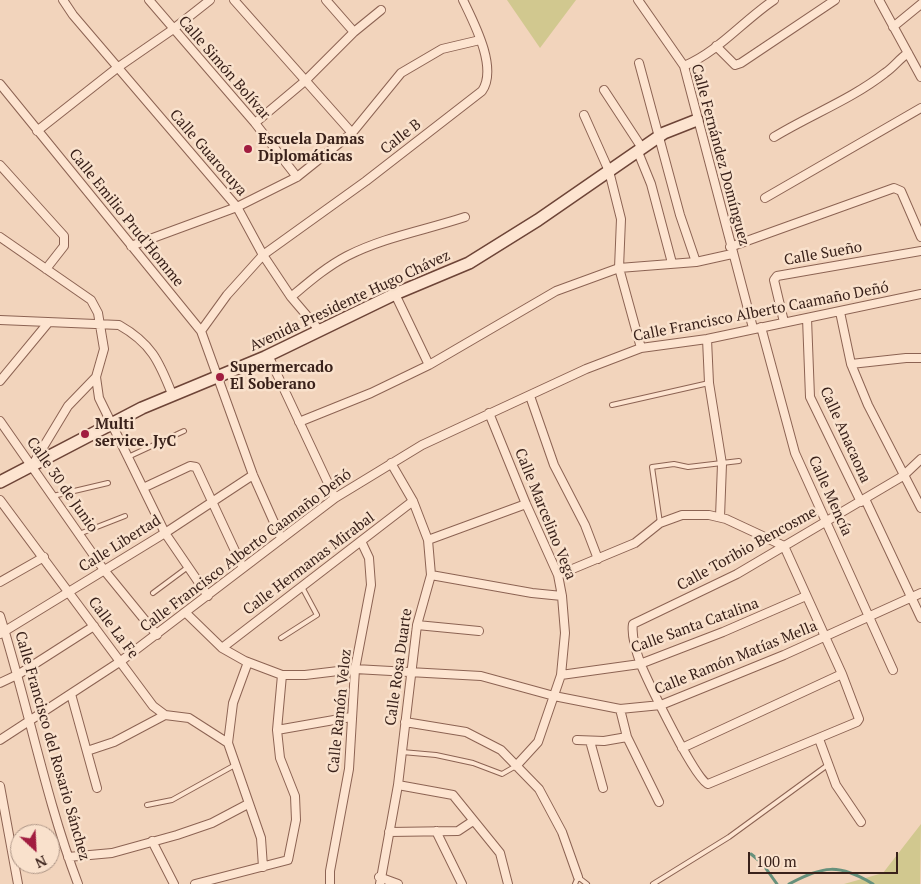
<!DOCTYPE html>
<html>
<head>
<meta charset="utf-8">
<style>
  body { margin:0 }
  #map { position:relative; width:921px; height:884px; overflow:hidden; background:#f2d4bc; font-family:"PT Serif",serif }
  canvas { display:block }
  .north { position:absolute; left:10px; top:824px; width:50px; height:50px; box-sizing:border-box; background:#f9e1cc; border:1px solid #ac9485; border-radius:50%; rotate:155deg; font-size:14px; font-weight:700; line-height:20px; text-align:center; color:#39211a }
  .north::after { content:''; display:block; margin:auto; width:18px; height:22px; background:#a11d40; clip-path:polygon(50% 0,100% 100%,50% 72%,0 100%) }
  .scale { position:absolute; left:748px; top:852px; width:150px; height:22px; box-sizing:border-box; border:2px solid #39211a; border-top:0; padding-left:6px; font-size:15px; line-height:18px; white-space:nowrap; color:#39211a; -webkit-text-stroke:4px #f9e1cc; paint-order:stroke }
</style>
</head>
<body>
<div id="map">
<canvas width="921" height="884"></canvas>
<div class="north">N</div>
<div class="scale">100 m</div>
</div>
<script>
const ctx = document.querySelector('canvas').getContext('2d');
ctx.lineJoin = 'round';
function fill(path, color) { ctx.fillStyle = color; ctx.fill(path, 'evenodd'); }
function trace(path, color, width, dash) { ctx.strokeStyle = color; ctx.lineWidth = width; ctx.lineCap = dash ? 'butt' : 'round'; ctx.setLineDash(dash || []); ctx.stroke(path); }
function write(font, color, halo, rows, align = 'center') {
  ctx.font = font + ' "PT Serif",serif'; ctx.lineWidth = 5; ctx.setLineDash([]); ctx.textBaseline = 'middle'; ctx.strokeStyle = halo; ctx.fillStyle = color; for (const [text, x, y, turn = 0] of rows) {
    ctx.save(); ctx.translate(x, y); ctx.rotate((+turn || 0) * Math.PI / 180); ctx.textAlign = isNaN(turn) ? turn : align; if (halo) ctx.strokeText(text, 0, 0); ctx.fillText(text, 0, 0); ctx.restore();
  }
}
const green = new Path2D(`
  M507 0H576L540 48Z
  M921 824 920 884H844L883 873Z`);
const stream = new Path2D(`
  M751 854 762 863 777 884
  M789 884C824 866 838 863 873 884`);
const lane = new Path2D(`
  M612 405 709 383
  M128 457 184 431
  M53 496 108 483
  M660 523 652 467 674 464 688 467 739 461
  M79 534 125 516
  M153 593 188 567
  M281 638 317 615 302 587
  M402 752 436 755 473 763 502 774 516 766
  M147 805 172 800 235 765
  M575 884 578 877 587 884
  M653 884 729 837 829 764`);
const street = new Path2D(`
  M63 0 73 15 237 207 263 255 291 297 320 331
  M149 0 255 123 297 177
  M234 0 352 133
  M326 0 354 32
  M638 0 684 66 753 328
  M879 0 921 77
  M893 27 921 4
  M716 46 735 65 741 63 835 0
  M639 63 680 215 696 262
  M684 66C718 52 744 20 774 0
  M0 84 201 331 253 475 281 538
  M604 90 642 148
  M584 115 609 171 621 219 619 268 641 348
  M255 123 305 81 354 32 381 10
  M37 131 117 68 172 30 210 0
  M774 137C810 115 852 99 885 73 894 67 899 59 908 53
  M638 152 651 184 672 263
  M0 165 64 236V246L46 269
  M765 198 921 108
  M0 237 91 300 98 313 104 349 96 377 99 398 165 533 208 596
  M131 246 237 207 297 177 352 133 401 73 442 49 480 40
  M730 247 894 188 901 191 921 237
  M395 294 429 365
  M291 297C309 282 326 267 347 256 384 237 426 230 465 217
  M840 312 851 364 868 405 921 508
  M807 318 810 397 861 502
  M0 320 119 325C151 343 159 361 172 394
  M784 322 774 280 777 276 921 251
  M761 327 795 453 893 670
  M201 331 227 295 263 255 366 181 482 91C498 68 474 23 463 0
  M707 339 709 383 722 464 720 517
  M268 355 335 498
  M851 364 906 358H921
  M0 381 48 323
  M530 396 554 465 585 525 598 559
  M489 413 526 504 558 575 562 596 565 633 561 675 538 742 516 766
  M0 421 104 570 157 635
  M299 422 371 393 429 365 556 291 619 268 696 262 732 254
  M33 464 68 406 96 377
  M143 488 190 466 196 467 243 568
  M865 499 921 618
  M0 500 153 706 165 715 189 718 228 743
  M428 540 526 504
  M431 575 532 593 562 596
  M558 575 635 543 660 523 682 515H709L726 519 784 546 842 674 859 719 857 722 708 784C696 782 648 681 641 665 637 654 631 635 633 624L737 574 903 476 921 459
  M0 582 44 557
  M186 613 222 648 245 661 282 675H305L355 669 481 676 554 696 620 709 661 705 784 655 921 593
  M0 616C28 705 45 797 78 884
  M417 625 479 631
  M0 634 165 533 253 475
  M222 648 413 501
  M248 662 233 703 228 743 261 838 263 867
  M561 675 640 664 723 632 806 596
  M0 683 19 674 94 626
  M71 694 97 788
  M620 709 627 737 659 802
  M405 722 466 732 501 750 539 789 562 832 578 877
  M277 730 351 717
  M819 739 836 785 861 822
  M0 740 121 661 335 498 422 445 586 369 641 348 707 339 921 294
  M577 740 604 741 627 737
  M590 741 603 788
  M682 748 842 674
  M87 751 114 742 165 715
  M398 785 453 795 500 853 508 884
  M0 786 18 884
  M436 831 462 884
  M389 832 458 831 473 821
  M152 841 174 884
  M68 857 112 853 177 835 212 823 248 804
  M379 877 398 884
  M195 884 288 860 296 820 295 796 280 758 277 730 282 675
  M330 884V871L349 769 355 669 371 585 369 558 361 541
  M380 884 398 785 417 625 431 575 428 540 413 501 391 463`);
const secondary = new Path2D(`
  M0 482 142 408 265 357 395 294 469 263 538 220 664 133 697 120`);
const markers = [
  [248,149,5,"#a11d40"],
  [220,377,5,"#a11d40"],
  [85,434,5,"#a11d40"]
];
const streetNames = [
  ["Calle Simón Bolívar",224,68,49],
  ["Calle B",401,137,-38],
  ["Calle Guarocuya",208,153,49],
  ["Calle Fernández Domínguez",720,155,75],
  ["Calle Emilio Prud'Homme",126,218,51],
  ["Calle Sueño",823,254,-10],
  ["Avenida Presidente Hugo Chávez",350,301,-25],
  ["Calle Francisco Alberto Caamaño Deñó",761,312,-11],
  ["Calle Anacaona",845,435,66],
  ["Calle 30 de Junio",62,485,55],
  ["Calle Mencía",830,496,66],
  ["Calle Marcelino Vega",545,514,68],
  ["Calle Libertad",120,544,-32],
  ["Calle Toribio Bencosme",747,549,-29],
  ["Calle Francisco Alberto Caamaño Deñó",246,551,-37],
  ["Calle Hermanas Mirabal",309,564,-37],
  ["Calle Santa Catalina",695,626,-20],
  ["Calle La Fe",113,628,53],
  ["Calle Ramón Matías Mella",736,658,-22],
  ["Calle Rosa Duarte",399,667,-82],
  ["Calle Ramón Veloz",340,711,-84],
  ["Calle Francisco del Rosario Sánchez",52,746,74]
];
const poiNames = [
  ["Escuela Damas",258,140],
  ["Diplomáticas",258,157],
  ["Supermercado",230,368],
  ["El Soberano",230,385],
  ["Multi",95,425],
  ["service. JyC",95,442]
];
fill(green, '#d1c88f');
trace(stream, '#67917c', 3);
trace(lane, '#8c6353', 6);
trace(street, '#8c6353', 10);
trace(secondary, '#6d4437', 14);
trace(lane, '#fde4d0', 4);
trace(street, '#fde4d0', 8);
trace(secondary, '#fde4d0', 11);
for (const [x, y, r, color] of markers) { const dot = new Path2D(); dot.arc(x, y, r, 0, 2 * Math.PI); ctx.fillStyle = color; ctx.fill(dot); trace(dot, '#f9e1cc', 2); }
write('15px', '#39211a', '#f9e1cc', streetNames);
write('bold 15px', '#39211a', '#f9e1cc', poiNames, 'left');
</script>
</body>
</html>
